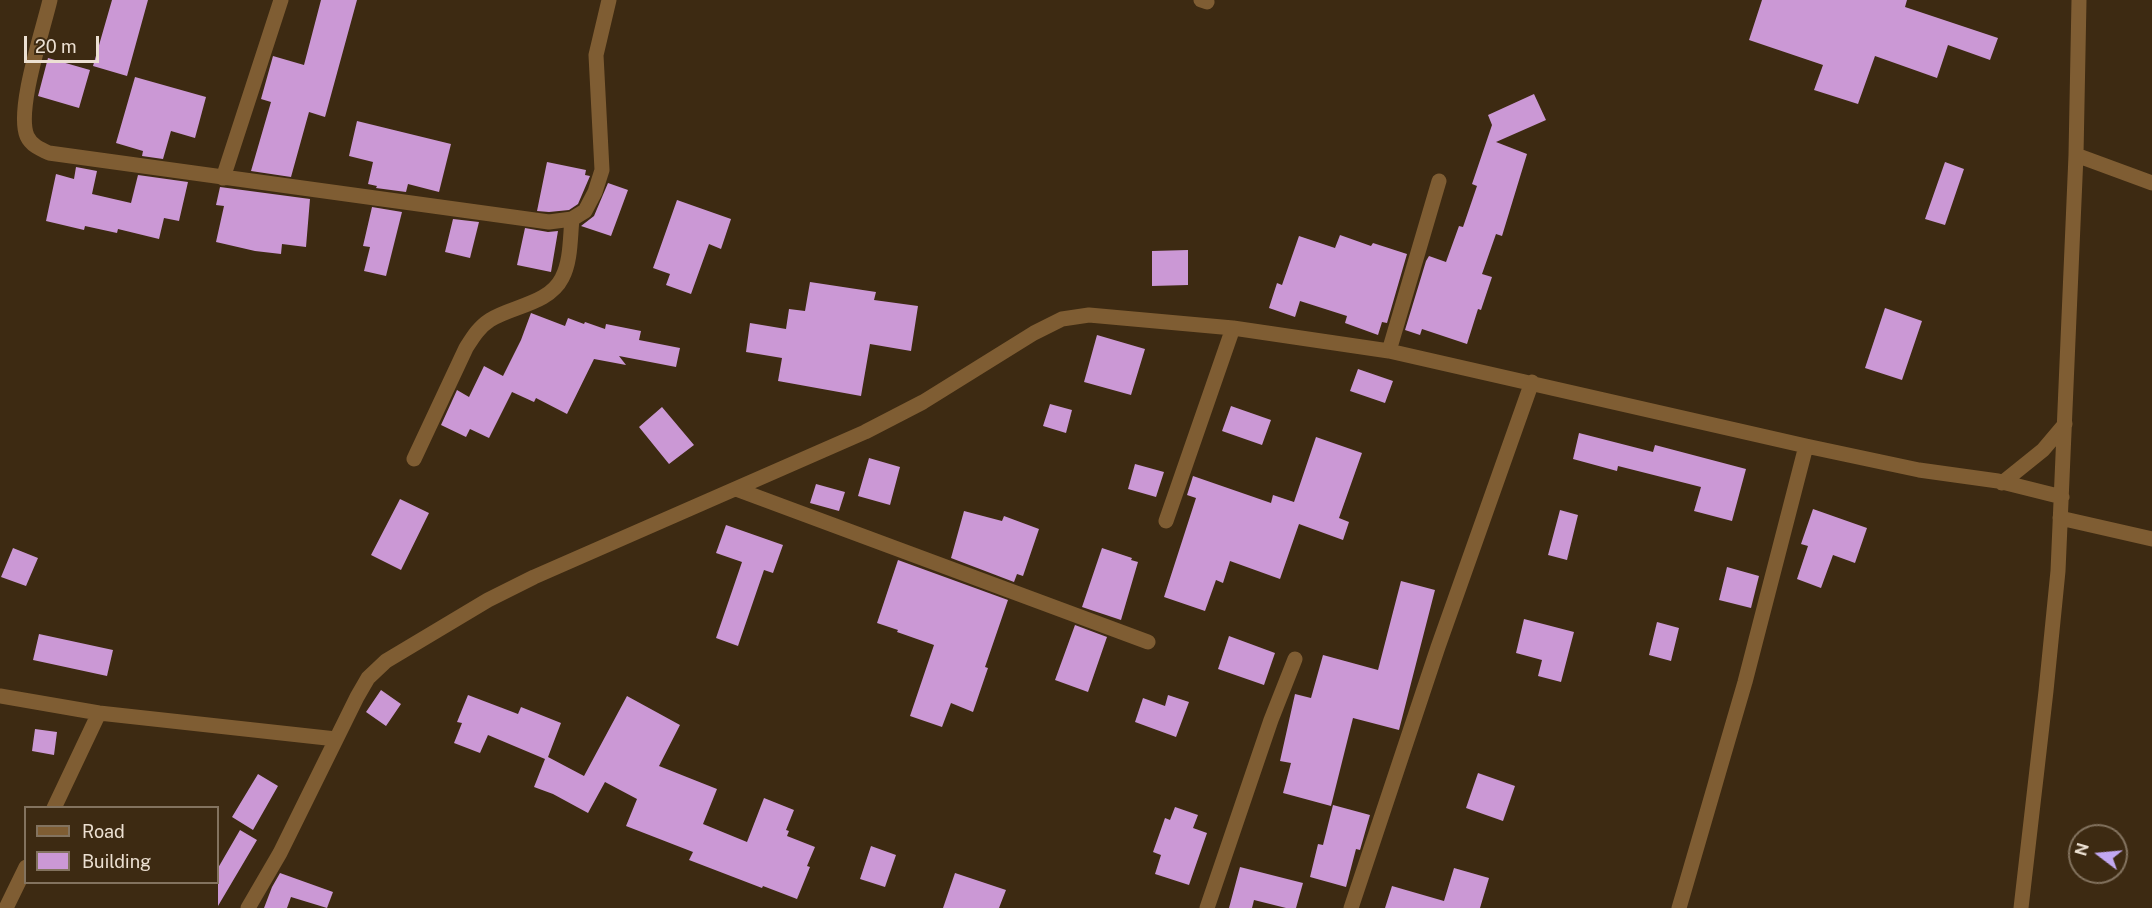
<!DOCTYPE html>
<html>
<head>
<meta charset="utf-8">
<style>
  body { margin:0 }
  #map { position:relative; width:2152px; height:908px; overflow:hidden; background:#3d2a12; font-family:"Public Sans",sans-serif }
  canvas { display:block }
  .legend { position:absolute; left:24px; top:806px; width:195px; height:78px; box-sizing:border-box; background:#3d2a12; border:2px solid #83735f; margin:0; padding:8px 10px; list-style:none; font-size:18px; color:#ece0d2 }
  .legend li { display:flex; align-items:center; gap:12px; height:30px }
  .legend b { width:30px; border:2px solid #83735f }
  .north { position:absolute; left:2068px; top:824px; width:60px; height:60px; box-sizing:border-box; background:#3d2a12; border:2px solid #83735f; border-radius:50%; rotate:286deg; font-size:16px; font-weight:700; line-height:24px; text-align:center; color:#ece0d2 }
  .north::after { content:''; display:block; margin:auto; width:21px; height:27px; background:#c2a8f2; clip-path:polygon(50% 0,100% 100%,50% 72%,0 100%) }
  .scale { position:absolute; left:24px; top:36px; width:75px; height:27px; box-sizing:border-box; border:3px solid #ece0d2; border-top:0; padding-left:8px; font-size:18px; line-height:21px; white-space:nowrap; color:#ece0d2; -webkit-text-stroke:4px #3d2a12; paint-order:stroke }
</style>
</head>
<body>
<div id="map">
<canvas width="2152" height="908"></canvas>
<ul class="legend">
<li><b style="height:8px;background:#7f5d33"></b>Road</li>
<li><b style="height:16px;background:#cb98d5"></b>Building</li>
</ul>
<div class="north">N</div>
<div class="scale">20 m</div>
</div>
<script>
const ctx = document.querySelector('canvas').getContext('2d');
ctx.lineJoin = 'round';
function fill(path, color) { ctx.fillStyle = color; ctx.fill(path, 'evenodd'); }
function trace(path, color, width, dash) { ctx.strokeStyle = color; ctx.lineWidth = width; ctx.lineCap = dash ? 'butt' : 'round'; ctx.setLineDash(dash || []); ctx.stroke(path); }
const building = new Path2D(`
  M112 0H148L127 76 93 66Z
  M321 0H357L325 117 309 112 291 177 251 171 271 102 261 99 273 56 304 65Z
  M1762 0H1907L1905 7 1998 38 1990 60 1948 45 1937 78 1875 56 1858 104 1814 90 1823 65 1749 40Z
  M48 58 90 70 79 108 38 96Z
  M135 77 206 97 195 138 171 131 163 159 142 156 143 151 116 143Z
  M1534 94 1546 120 1496 142 1527 154 1502 236 1496 234 1482 274 1492 277 1481 310 1478 309 1467 344 1422 329 1420 335 1405 330 1426 261 1429 256 1446 262 1459 226 1463 227 1477 186 1472 184 1492 125 1488 115Z
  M357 121 451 144 439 192 408 184 406 192 376 188 377 186 368 184 373 162 349 156Z
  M547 162 586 170 585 175 590 176 578 204 569 210 549 212 537 211Z
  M1945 162 1964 169 1945 225 1925 219Z
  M76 167 97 171 92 194 131 203 138 175 188 182 179 221 164 218 159 239 118 229 117 233 85 226 84 230 46 221 56 174 74 179Z
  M608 183 628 190 611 236 581 226 594 216Z
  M220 187 310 199 306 247 282 244 281 254 255 251 216 242 224 206 216 205Z
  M677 200 731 219 721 249 709 244 691 294 666 285 670 274 653 268Z
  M372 207 402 212 386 276 364 271 370 247 363 246Z
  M453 219 479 222 470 258 445 252Z
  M525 228 548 232 558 231 551 272 517 265Z
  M1340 235 1371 246 1373 243 1407 254 1387 323 1382 322 1378 335 1345 323 1347 316 1300 301 1295 317 1269 308 1277 283 1282 285 1299 236 1335 248Z
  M1188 250V285L1152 286V251Z
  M810 282 876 292 874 300 918 306 911 351 870 344 861 396 778 381 782 358 746 352 750 323 786 329 789 309 805 311Z
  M1885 308 1922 321 1902 380 1865 368Z
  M531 313 565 326 568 318 584 324 585 322 605 329 606 324 641 331 639 340 680 348 676 367 619 356 626 365 594 359 567 414 536 398 534 402 512 392 489 438 470 429 466 437 441 425 457 390 469 397 484 366 503 376 521 340Z
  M1097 335 1145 349 1131 395 1084 382Z
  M1358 369 1393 381 1385 403 1350 391Z
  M1050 404 1072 410 1066 433 1043 426Z
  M1231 406 1271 420 1262 445 1222 431Z
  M662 407 694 445 669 464 639 427Z
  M1579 433 1653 452 1655 445 1746 469 1732 521 1694 511 1701 487 1618 466 1617 471 1573 459Z
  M1316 437 1362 453 1339 518 1349 522 1343 540 1299 524 1280 579 1230 561 1223 583 1216 580 1205 611 1164 597 1196 498 1187 495 1193 476 1271 503 1273 495 1294 502Z
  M869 458 900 467 890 505 858 496Z
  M1135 464 1164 472 1156 497 1128 489Z
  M816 484 845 492 839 511 810 503Z
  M400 499 429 513 401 570 371 555Z
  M1813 509 1867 528 1855 563 1833 555 1821 588 1797 579 1808 546 1801 544Z
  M1560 510 1578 515 1567 560 1548 555Z
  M964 511 1002 521 1004 516 1039 529 1023 576 1017 574 1014 582 951 558Z
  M726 525 783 545 773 573 764 570 738 646 716 638 742 562 716 553Z
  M13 548 38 558 26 586 1 577Z
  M1102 548 1132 558 1131 560 1138 562 1121 620 1082 607Z
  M898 560 1008 600 985 667 988 668 973 712 951 703 942 727 910 716 934 645 897 632 898 630 877 623Z
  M1727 567 1759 576 1751 608 1719 600Z
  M1401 581 1435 590 1399 730 1353 718 1331 806 1283 793 1291 763 1280 761 1295 694 1311 698 1323 655 1378 670Z
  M1524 619 1574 632 1561 682 1538 676 1542 660 1516 653Z
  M1657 622 1679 628 1671 661 1649 655Z
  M1075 625 1107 637 1088 692 1055 680Z
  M39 634 113 650 107 676 33 660Z
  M1229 636 1275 653 1264 685 1218 669Z
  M381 690 401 704 386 726 366 712Z
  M468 695 518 714 521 707 561 723 548 757 584 776 627 696 680 725 659 766 717 789 703 824 747 842 764 798 794 810 786 830 789 831 787 836 815 847 807 866 810 867 797 899 763 886 762 888 689 860 693 852 626 826 637 799 605 782 588 813 553 794 534 787 545 759 488 735 480 753 454 743 462 723 457 722Z
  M1168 695 1189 702 1176 737 1135 722 1143 698 1165 706Z
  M35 729 57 732 54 755 32 751Z
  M1478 773 1515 786 1503 821 1466 808Z
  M258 774 278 786 253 830 232 817Z
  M1333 805 1370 815 1360 850 1356 849 1346 887 1310 877 1318 844 1323 845Z
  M1175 807 1198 815 1193 828 1207 833 1189 885 1155 874 1161 855 1153 852 1165 818 1170 820Z
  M240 830 257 840 218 906V868Z
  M871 846 896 855 885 887 860 879Z
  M1240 867 1303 883 1296 908H1286L1254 900 1252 908H1229Z
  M1454 868 1489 878 1480 908H1385L1392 886 1444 901Z
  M280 873 333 892 327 908 291 897 287 908H264L272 887Z
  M955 873 1006 890 999 908H943Z`);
const street = new Path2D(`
  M50 0C43 30 16 110 27 136 31 145 40 149 49 153L549 222 572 219 585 211 595 192 602 170 596 55 609 0
  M1201 0 1207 2
  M2076 155 2152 183
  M223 178 281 0
  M1389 351 1439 181
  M414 459 466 348C473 337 479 327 490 320 512 306 549 304 562 278 571 261 570 238 572 219
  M2002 483 2043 450 2065 424
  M736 489 1148 642
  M2060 518 2152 539
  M1166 521 1233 328
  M0 696 99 713 336 739
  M54 808 99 713
  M6 908 26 867
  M248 908 280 853 357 697 368 678 386 661 488 600 534 577 865 432 923 402 1034 333 1062 319 1089 315 1233 328 1389 351 1806 446 1919 470 1998 481 2062 497
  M1207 908 1271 720 1295 659
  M1351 908 1438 647 1532 382
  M1679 908 1745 682 1806 446
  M2021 908 2046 691 2058 571 2076 155 2079 0`);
fill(building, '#cb98d5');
trace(street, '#7f5d33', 15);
</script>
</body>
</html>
